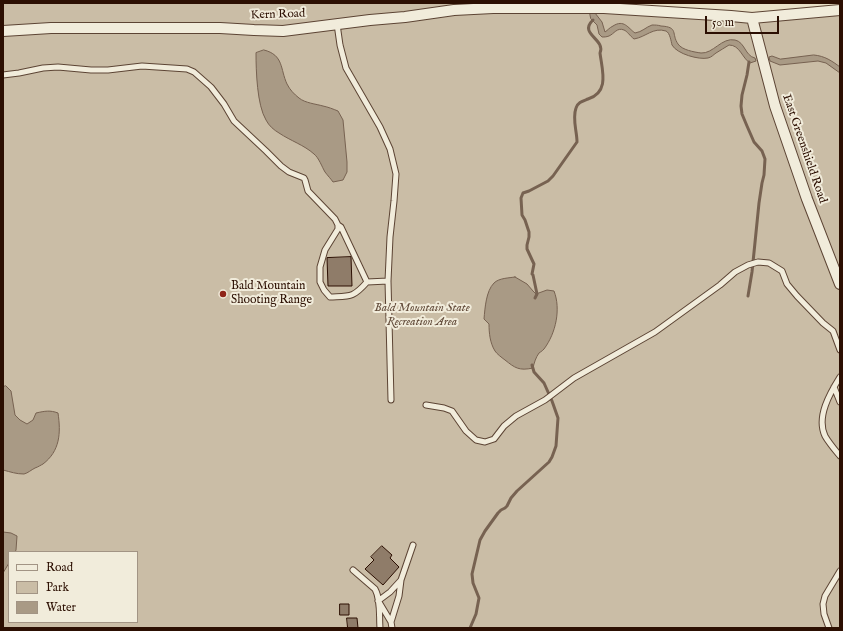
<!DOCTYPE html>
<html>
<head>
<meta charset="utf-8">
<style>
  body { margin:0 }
  #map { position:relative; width:843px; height:631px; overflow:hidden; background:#eae1c8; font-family:"IM FELL English",serif }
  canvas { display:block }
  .frame { position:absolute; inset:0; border:4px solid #2c0f02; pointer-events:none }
  .legend { position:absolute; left:8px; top:551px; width:130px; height:72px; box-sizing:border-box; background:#f1ecdb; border:1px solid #a29484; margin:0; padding:5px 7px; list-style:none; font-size:12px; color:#2c0f02 }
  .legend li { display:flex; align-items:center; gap:8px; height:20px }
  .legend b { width:20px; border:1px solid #a29484 }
  .scale { position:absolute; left:705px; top:16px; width:74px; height:18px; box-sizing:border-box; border:2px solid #2c0f02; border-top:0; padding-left:5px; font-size:12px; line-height:14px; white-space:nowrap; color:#2c0f02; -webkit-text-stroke:3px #f1ecdb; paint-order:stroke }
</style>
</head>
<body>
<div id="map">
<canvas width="843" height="631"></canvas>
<div class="frame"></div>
<ul class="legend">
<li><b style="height:5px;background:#f1ecdb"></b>Road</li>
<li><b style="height:11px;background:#cabda6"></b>Park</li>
<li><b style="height:11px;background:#a99a85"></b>Water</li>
</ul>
<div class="scale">50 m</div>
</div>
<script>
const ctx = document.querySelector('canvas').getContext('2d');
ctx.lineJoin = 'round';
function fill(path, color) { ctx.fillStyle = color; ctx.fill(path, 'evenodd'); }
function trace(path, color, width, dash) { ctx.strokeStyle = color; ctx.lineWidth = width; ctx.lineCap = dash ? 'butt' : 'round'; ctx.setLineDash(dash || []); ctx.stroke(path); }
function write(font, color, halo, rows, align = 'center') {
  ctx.font = font + ' "IM FELL English",serif'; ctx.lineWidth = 4; ctx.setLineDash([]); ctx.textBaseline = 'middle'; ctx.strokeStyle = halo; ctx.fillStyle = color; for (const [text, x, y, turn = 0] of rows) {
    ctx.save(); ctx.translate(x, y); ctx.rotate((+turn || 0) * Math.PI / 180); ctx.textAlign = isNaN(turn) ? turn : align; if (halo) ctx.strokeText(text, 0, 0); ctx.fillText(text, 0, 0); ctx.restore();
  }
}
const green = new Path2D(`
  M3 3H618L623 14 840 11V628H3ZM9 552H137V622H9Z`);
const water = new Path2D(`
  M588 3H593L595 13 602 22 605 32C608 30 609 28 613 26 624 19 628 28 635 33 642 32 646 27 652 25 655 25 658 25 661 26 679 27 671 34 678 44 682 50 694 52 701 53 713 54 722 37 735 40 745 42 745 56 755 58L756 61 750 63C742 58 740 45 729 45 725 48 720 50 716 53 713 55 712 57 708 58 699 60 677 54 672 45 671 41 670 33 666 31 653 27 646 37 634 39 630 36 627 31 624 30 617 27 614 34 609 36 606 37 605 37 602 37L599 34 597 25 591 19Z
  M264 50C284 55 280 69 287 84 290 90 294 94 299 98 305 103 316 104 323 106 328 107 333 109 338 111L343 120 347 162V172L343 180 333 182C331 179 328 176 325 172 322 167 319 158 314 154 304 145 291 141 279 133 274 130 269 126 266 120 257 105 256 71 256 53Z
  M814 55C825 56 832 61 840 67V73L826 63 818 61 780 65 770 61 769 57 772 56 780 59Z
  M515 277 527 284 533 291 536 294 547 290 554 291C561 309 556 333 544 349 542 351 542 351 539 353 536 357 534 363 533 368 519 371 515 368 505 360 501 357 497 354 495 351 490 343 489 333 489 324L484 319C485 308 486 291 494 283 499 278 509 278 515 277Z
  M6 386 11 391 15 415 20 420 27 424 33 420 36 413C45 411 50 410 58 413 61 433 60 451 43 464 41 465 38 467 35 468 31 470 28 473 24 474 16 474 11 472 3 470V387Z
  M3 532 11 533 17 536 16 550 15 552H9V563L3 573Z`);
const stream = new Path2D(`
  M748 296 752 272 759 203 762 183 764 175 765 159 762 151 754 142 747 126 742 114 741 106 742 95 747 75 749 62
  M535 298 537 294 533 275 532 274 534 264 527 249V245L529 237V232L525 220 522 215 521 198 523 193 529 191 548 181 553 176 577 142C577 131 572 119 576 108 578 102 583 101 588 99 610 92 602 70 600 53 606 39 578 34 593 20
  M470 628 476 614 479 598 473 583 472 574 480 540 485 531 498 513 501 510 505 508 507 506 511 498 517 491 549 462 552 457 556 446 558 418 552 401 544 383 534 372 532 365`);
const building = new Path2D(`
  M351 257 352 286H328L327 258Z
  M382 546 392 555 390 558 399 567 383 585 365 569 374 560 371 557Z
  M340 604H349V615H340Z
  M347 618H357L358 628H348Z`);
const service = new Path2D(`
  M337 24 340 45 346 68 380 127 390 149 396 174 394 201 390 237 388 281 391 400
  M3 75 19 73 43 68 58 67 91 70H108L142 66 187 69 194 72 211 87 224 104 234 121 266 151 281 166 289 172 304 178 305 180 308 191 335 219 338 225
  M367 282C353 298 350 296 330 297L324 290 320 282V267L325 250 338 229V225L341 227 367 282 388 281
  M840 377C830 393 816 417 825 436 829 443 835 450 840 456
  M834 387 840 402
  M426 405 444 408 452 411 466 431 476 440 485 442 494 439 504 426 516 416 545 400 574 378 655 332 720 285 735 272 748 265 758 262 769 263 782 271 787 284 797 296 823 323 833 331 840 350
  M353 570 375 589C381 600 379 616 380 628
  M378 601 390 592 401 580 413 545
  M379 602 391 622 392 628
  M391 622 399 596 401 580
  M829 628 824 614 823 604 825 596 840 571`);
const minor = new Path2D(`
  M752 18 775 106 807 199 840 284
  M3 31 51 28H220L254 30 283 31 370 20 405 17 454 10 493 8H604L731 16 752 18 840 10`);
const markers = [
  [223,294,4,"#8f2418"]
];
const streetNames = [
  ["Kern Road",278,15,-2],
  ["East Greenshield Road",804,149,71]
];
const poiNames = [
  ["Bald Mountain",231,287],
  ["Shooting Range",231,301]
];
const parkNames = [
  ["Bald Mountain State",422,309],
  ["Recreation Area",422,323]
];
fill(green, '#cabda6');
fill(water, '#a99a85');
trace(water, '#776251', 1);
trace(stream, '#776251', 3);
fill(building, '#8f7c69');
trace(building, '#2c0f02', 1);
trace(service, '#5c4434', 7);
trace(minor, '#5c4434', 12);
trace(service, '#f1ecdb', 5);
trace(minor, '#f1ecdb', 10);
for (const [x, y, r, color] of markers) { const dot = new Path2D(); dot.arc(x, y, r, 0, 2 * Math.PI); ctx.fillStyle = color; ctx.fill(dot); trace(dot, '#f1ecdb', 1.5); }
write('12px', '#2c0f02', '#f1ecdb', streetNames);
write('12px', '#2c0f02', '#f1ecdb', poiNames, 'left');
write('italic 12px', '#634c3b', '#f1ecdb', parkNames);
</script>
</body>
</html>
